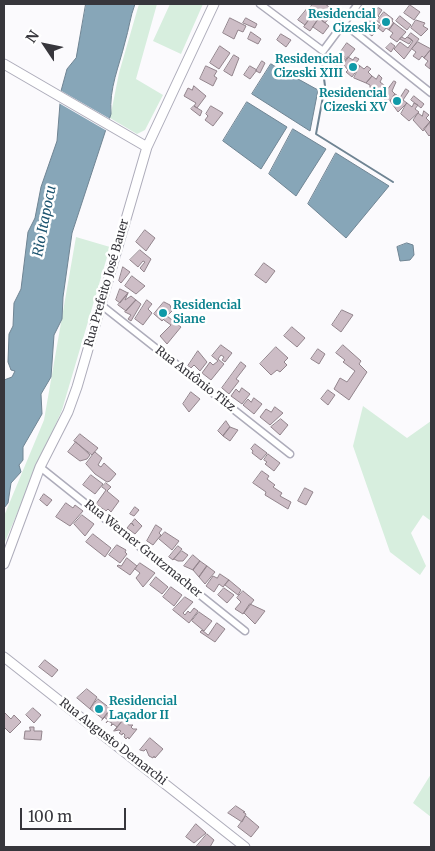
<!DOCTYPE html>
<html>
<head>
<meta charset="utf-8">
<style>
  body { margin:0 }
  #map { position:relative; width:435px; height:851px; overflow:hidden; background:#fbfafd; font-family:Merriweather,serif }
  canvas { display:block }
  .frame { position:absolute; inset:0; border:5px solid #37363c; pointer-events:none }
  .north { position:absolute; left:20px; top:20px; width:50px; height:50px; -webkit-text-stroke:4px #fff; paint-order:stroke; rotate:304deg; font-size:14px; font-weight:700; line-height:20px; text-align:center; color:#37363c }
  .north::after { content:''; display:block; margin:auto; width:18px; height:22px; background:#37363c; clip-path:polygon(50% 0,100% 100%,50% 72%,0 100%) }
  .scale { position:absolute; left:20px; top:808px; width:106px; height:22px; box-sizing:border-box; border:2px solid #37363c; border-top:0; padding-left:6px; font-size:15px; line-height:18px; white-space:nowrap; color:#37363c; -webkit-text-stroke:4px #fff; paint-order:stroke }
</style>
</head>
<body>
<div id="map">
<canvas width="435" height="851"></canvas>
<div class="frame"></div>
<div class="north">N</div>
<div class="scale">100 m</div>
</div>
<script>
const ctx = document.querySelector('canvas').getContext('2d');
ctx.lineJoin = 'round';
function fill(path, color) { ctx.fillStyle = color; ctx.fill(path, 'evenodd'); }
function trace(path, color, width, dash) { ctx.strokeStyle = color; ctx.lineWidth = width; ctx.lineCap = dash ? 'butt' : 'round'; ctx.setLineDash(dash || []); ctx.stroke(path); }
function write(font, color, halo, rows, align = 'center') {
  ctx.font = font + ' Merriweather,serif'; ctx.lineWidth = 5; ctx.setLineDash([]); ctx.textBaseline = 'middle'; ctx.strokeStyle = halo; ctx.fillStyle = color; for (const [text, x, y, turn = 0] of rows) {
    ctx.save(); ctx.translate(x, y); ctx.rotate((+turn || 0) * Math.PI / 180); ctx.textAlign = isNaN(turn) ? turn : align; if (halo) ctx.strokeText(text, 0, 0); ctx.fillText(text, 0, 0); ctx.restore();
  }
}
const green = new Path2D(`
  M139 4H157L136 79 163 95 145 130 137 134 110 118 119 73Z
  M170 4H203L181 54 153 41Z
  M76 237 110 247 62 410 4 544V516L44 420Z
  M363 406 407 438 431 421V521L423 515 411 533 426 566 420 575 390 552 353 446Z
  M431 774V817L413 803Z`);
const water = new Path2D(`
  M86 4H135C130 17 129 29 125 42 119 67 109 88 111 114L72 233 63 297 62 319 54 335 51 377 41 394 42 414 23 447V460L19 465 21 472 11 483 8 503 4 508V380L12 377 15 371 11 370 8 362 9 334 13 326 14 303 21 289 28 232 35 218 41 187 57 141 61 91 67 69 76 58Z
  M271 64 318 90 310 131 252 94Z
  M247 102 287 127 261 169 223 141Z
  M293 129 326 149 296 196 269 174Z
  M336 153 389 186 346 238 308 204Z
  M407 243 413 245 414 255 410 260 400 261 397 247Z`);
const pier = new Path2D(`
  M58 89 112 120 107 131 57 102Z`);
const stream = new Path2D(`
  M322 63 325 86 316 134 393 182`);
const building = new Path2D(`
  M313 4H325L338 13 334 18 331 16 325 23 308 10Z
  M410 5 420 12 414 20 404 13Z
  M379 8 382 10 378 16 379 17 377 16 370 29 363 21 366 16 370 19 371 11Z
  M307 9 313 14 305 25 298 20Z
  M384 12 393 19 392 21 394 23 389 30 386 28 383 32 378 28 381 24 377 21Z
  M313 14 319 18 310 31 304 27Z
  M400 16 411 25 407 30 396 21Z
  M230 18 246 26 243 32 238 30 234 39 223 33Z
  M246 18 257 24 255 28 243 23Z
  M319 18 329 26 323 34 313 27Z
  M416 20 425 23 423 26 428 29 421 36 411 28Z
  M375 23 380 26 372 36 368 33Z
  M394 23 406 32 397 42 390 37 393 33 389 30Z
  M251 32 261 39 258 44 248 39Z
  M411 33 419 39 404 59 394 49 400 42 408 48 413 41 408 37Z
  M281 34 291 40 286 47 277 40Z
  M402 37 405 39 407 37 412 40 409 44 400 39Z
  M418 42 431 49 424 58 422 56 419 60 413 56 416 52 412 49Z
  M347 43 355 49 340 68 333 63 338 56 344 60 345 57 340 53Z
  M391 43 395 46 391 52 386 48Z
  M220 46 230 53 219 69 210 63Z
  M430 51 431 52 430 69 425 65 428 61 424 58Z
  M234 55 239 58 232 76 224 71Z
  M348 57 353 60 355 57 359 59 356 63 360 66 352 77 346 72 348 70 343 64Z
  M262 61 265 63 260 73 256 71Z
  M206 66 217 71 214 76 217 78 213 86 200 79Z
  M250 66 257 70 250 79 244 75Z
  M360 66 364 69 367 66 371 69 368 72 372 76 366 83 354 78Z
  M379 75 382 78 380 82 384 85 375 95 370 91V85L366 83 372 76 376 79Z
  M394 81 396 82 392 91 395 94 390 101 385 100 378 92 384 85 388 88Z
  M194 86 206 96 197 108 194 106 196 103 184 96 188 88 192 90Z
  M406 89 409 91 403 100 407 103 398 112 390 101 395 94 400 97Z
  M414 96 424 104 421 108 411 100Z
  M407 103 412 107 414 103 418 105 415 109 419 112 409 121 401 114Z
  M194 106 202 111 200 116 191 109Z
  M211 106 223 113 213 126 205 120 208 116 206 114Z
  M424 111 429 115 426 118 430 122 423 131 413 120 418 113 422 116Z
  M430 122 431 134 429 136 424 129Z
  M145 230 155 238 146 251 136 242Z
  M140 250 151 259 144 272 140 268 145 262 143 261 138 267 130 260Z
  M264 263 275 271 266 283 255 275Z
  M123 267 130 272 121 283 119 281Z
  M132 276 145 286 136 294 125 286Z
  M120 289 128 293 120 303 116 300Z
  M128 293 125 300 131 296 136 300 126 311 118 305Z
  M136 300 141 304 131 321 128 319 131 315 125 312Z
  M147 300 152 304 148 309 152 313 143 325 135 319Z
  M164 302 170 305 172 311 162 321 154 314Z
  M342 310 353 315 341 332 332 325Z
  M167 316 181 327 167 344 160 336 171 325 164 320Z
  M292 327 305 338 297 347 284 336Z
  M221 345 232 353 225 362 222 360 224 357 221 355 218 359 224 364 211 380 202 373 210 362 213 365 218 361 212 356Z
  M343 345 361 361 359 364 367 372 349 400 334 389 340 378 347 382 355 371 343 362 345 360 336 353Z
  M276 347 288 358 284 362 287 365 280 372 277 370 271 375 260 364Z
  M318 349 325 354 319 364 311 359Z
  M198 351 207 362 200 371 194 365 191 368 188 366Z
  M241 362 246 366 236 379 239 381 229 394 222 388Z
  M242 388 250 394 242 404 231 396 236 389 239 392Z
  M328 390 335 395 328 405 321 399Z
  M191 392 200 399 189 412 183 404Z
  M254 398 262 404 254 414 243 405 248 399 251 402Z
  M275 407 283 413 270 425 260 417 266 409 271 412Z
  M281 419 288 425 280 435 271 427Z
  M226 421 230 427 223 436 218 431Z
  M230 427 238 430 230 441 223 436Z
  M80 434 98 448 92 455 74 441Z
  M76 442 90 455 87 459 80 461 68 452Z
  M255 444 267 453 261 460 252 453 253 451 251 449Z
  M95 452 102 458 98 465 101 467 104 463 116 474 110 481 107 482 95 474 86 464Z
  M268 454 280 463 274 471 265 464 267 462 264 460Z
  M262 471 269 476 267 479 275 485 273 487 282 493 280 496 291 502 288 509 265 495 266 492 253 483Z
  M91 475 103 484 95 494 83 485Z
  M106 483 111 487 107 491 119 501 111 512 108 509 106 511 96 504 106 490 102 487Z
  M305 488 313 492 306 505 298 501Z
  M44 494 52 500 47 506 40 500Z
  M66 503 73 508 75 505 83 511 70 526 56 517Z
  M135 507 139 510 134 516 130 514Z
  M82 515 94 524 85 536 74 524Z
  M135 519 142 526 135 534 127 528 131 523 134 526 132 523Z
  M156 525 162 529 159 533 161 535 153 545 147 541Z
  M165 532 179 541 172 550 159 539Z
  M93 534 111 548 105 557 86 542Z
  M117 545 126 550 125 552 127 554 120 563 109 555Z
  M178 546 182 549 173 560 169 557Z
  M182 551 188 555 183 561H178L174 559Z
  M193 555 200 561 193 570 184 566Z
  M127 558 137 566 130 575 117 566 118 565 121 566Z
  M200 561 207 566 199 577 193 570Z
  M140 563 155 573 143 587 136 578 140 573 135 569Z
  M207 566 215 572 205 584 199 577Z
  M220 574 229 580 223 587 219 584 214 592 206 586 213 576 217 578Z
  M156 577 168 587 162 594 150 585Z
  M229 580 241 590 238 595 225 585Z
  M171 587 182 595 174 606 163 597Z
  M224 588 234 595 227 603 218 595Z
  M243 591 254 600 243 614 235 609 241 602 237 598Z
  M185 597 193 602 183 613 185 615 188 611 190 613 194 608 198 611 189 623 173 610Z
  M250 604 265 611 255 624 244 613Z
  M199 612 212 621 204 631 192 621Z
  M217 623 225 629 215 642 200 632 202 630 208 635Z
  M45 660 58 670 52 677 39 667Z
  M87 689 97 697 90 709 77 698Z
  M98 699 111 709 103 719 90 709Z
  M33 708 41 715 34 723 26 715Z
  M109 711 123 720 115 730 117 727 113 724 111 726 112 723 108 721 106 723 108 720 104 717 102 720Z
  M4 712 11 719 14 715 21 722 10 733 4 727Z
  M124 719 125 722H128L127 724 129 725H133L131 727 133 729H137L129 739 128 737 126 739 124 737 125 735 123 733 122 735 119 733 121 731 119 730 114 731Z
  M30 727H34V731H42L41 740 24 739 25 731H30Z
  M150 738 163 749 155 758 154 756 153 758 149 756 146 749 144 751 140 750Z
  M236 806 245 812H243L246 814 242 822 228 813Z
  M246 816 259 827 251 837 238 827Z
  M196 824 206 833 194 843 186 837Z
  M207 834 214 840 210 847H198L197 846Z`);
const street = new Path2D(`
  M260 4 323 51 358 4
  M343 23 431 93
  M100 304 290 454
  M40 467 245 631`);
const secondary = new Path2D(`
  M4 64 147 147
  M4 564 40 467 68 412 77 387 147 147 214 4
  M4 657 245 847`);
const markers = [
  [386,22,5,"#0f9aa8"],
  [353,67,5,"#0f9aa8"],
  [397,101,5,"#0f9aa8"],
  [163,313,5,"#0f9aa8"],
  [99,709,5,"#0f9aa8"]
];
const cultureNames = [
  ["Residencial",376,15],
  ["Cizeski",376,29],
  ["Residencial",343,60],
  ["Cizeski XIII",343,74],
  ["Residencial",387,94],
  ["Cizeski XV",387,108],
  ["Residencial",173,306,"left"],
  ["Siane",173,320,"left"],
  ["Residencial",109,702,"left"],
  ["Laçador II",109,716,"left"]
];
const streetNames = [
  ["Rua Prefeito José Bauer",107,283,-74],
  ["Rua Antônio Titz",195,379,38],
  ["Rua Werner Grutzmacher",143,549,39],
  ["Rua Augusto Demarchi",113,742,38]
];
const waterNames = [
  ["Rio Itapocu",45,221,-79]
];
fill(green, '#d7eede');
fill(water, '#87a6b8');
trace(water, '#6f8493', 1);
fill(pier, '#fbfafd');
trace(stream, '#6f8493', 2);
fill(building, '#cdbdc6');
trace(building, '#92848c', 1);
trace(street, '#adacba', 9);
trace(secondary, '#adacba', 11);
trace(street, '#fff', 6);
trace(secondary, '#fff', 9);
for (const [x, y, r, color] of markers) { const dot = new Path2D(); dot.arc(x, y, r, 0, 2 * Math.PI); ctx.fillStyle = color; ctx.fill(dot); trace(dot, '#fff', 2); }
write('bold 12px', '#0d838f', '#fff', cultureNames, 'right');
write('12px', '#37363c', '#fff', streetNames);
write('italic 14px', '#1e5570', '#fff', waterNames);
</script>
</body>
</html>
